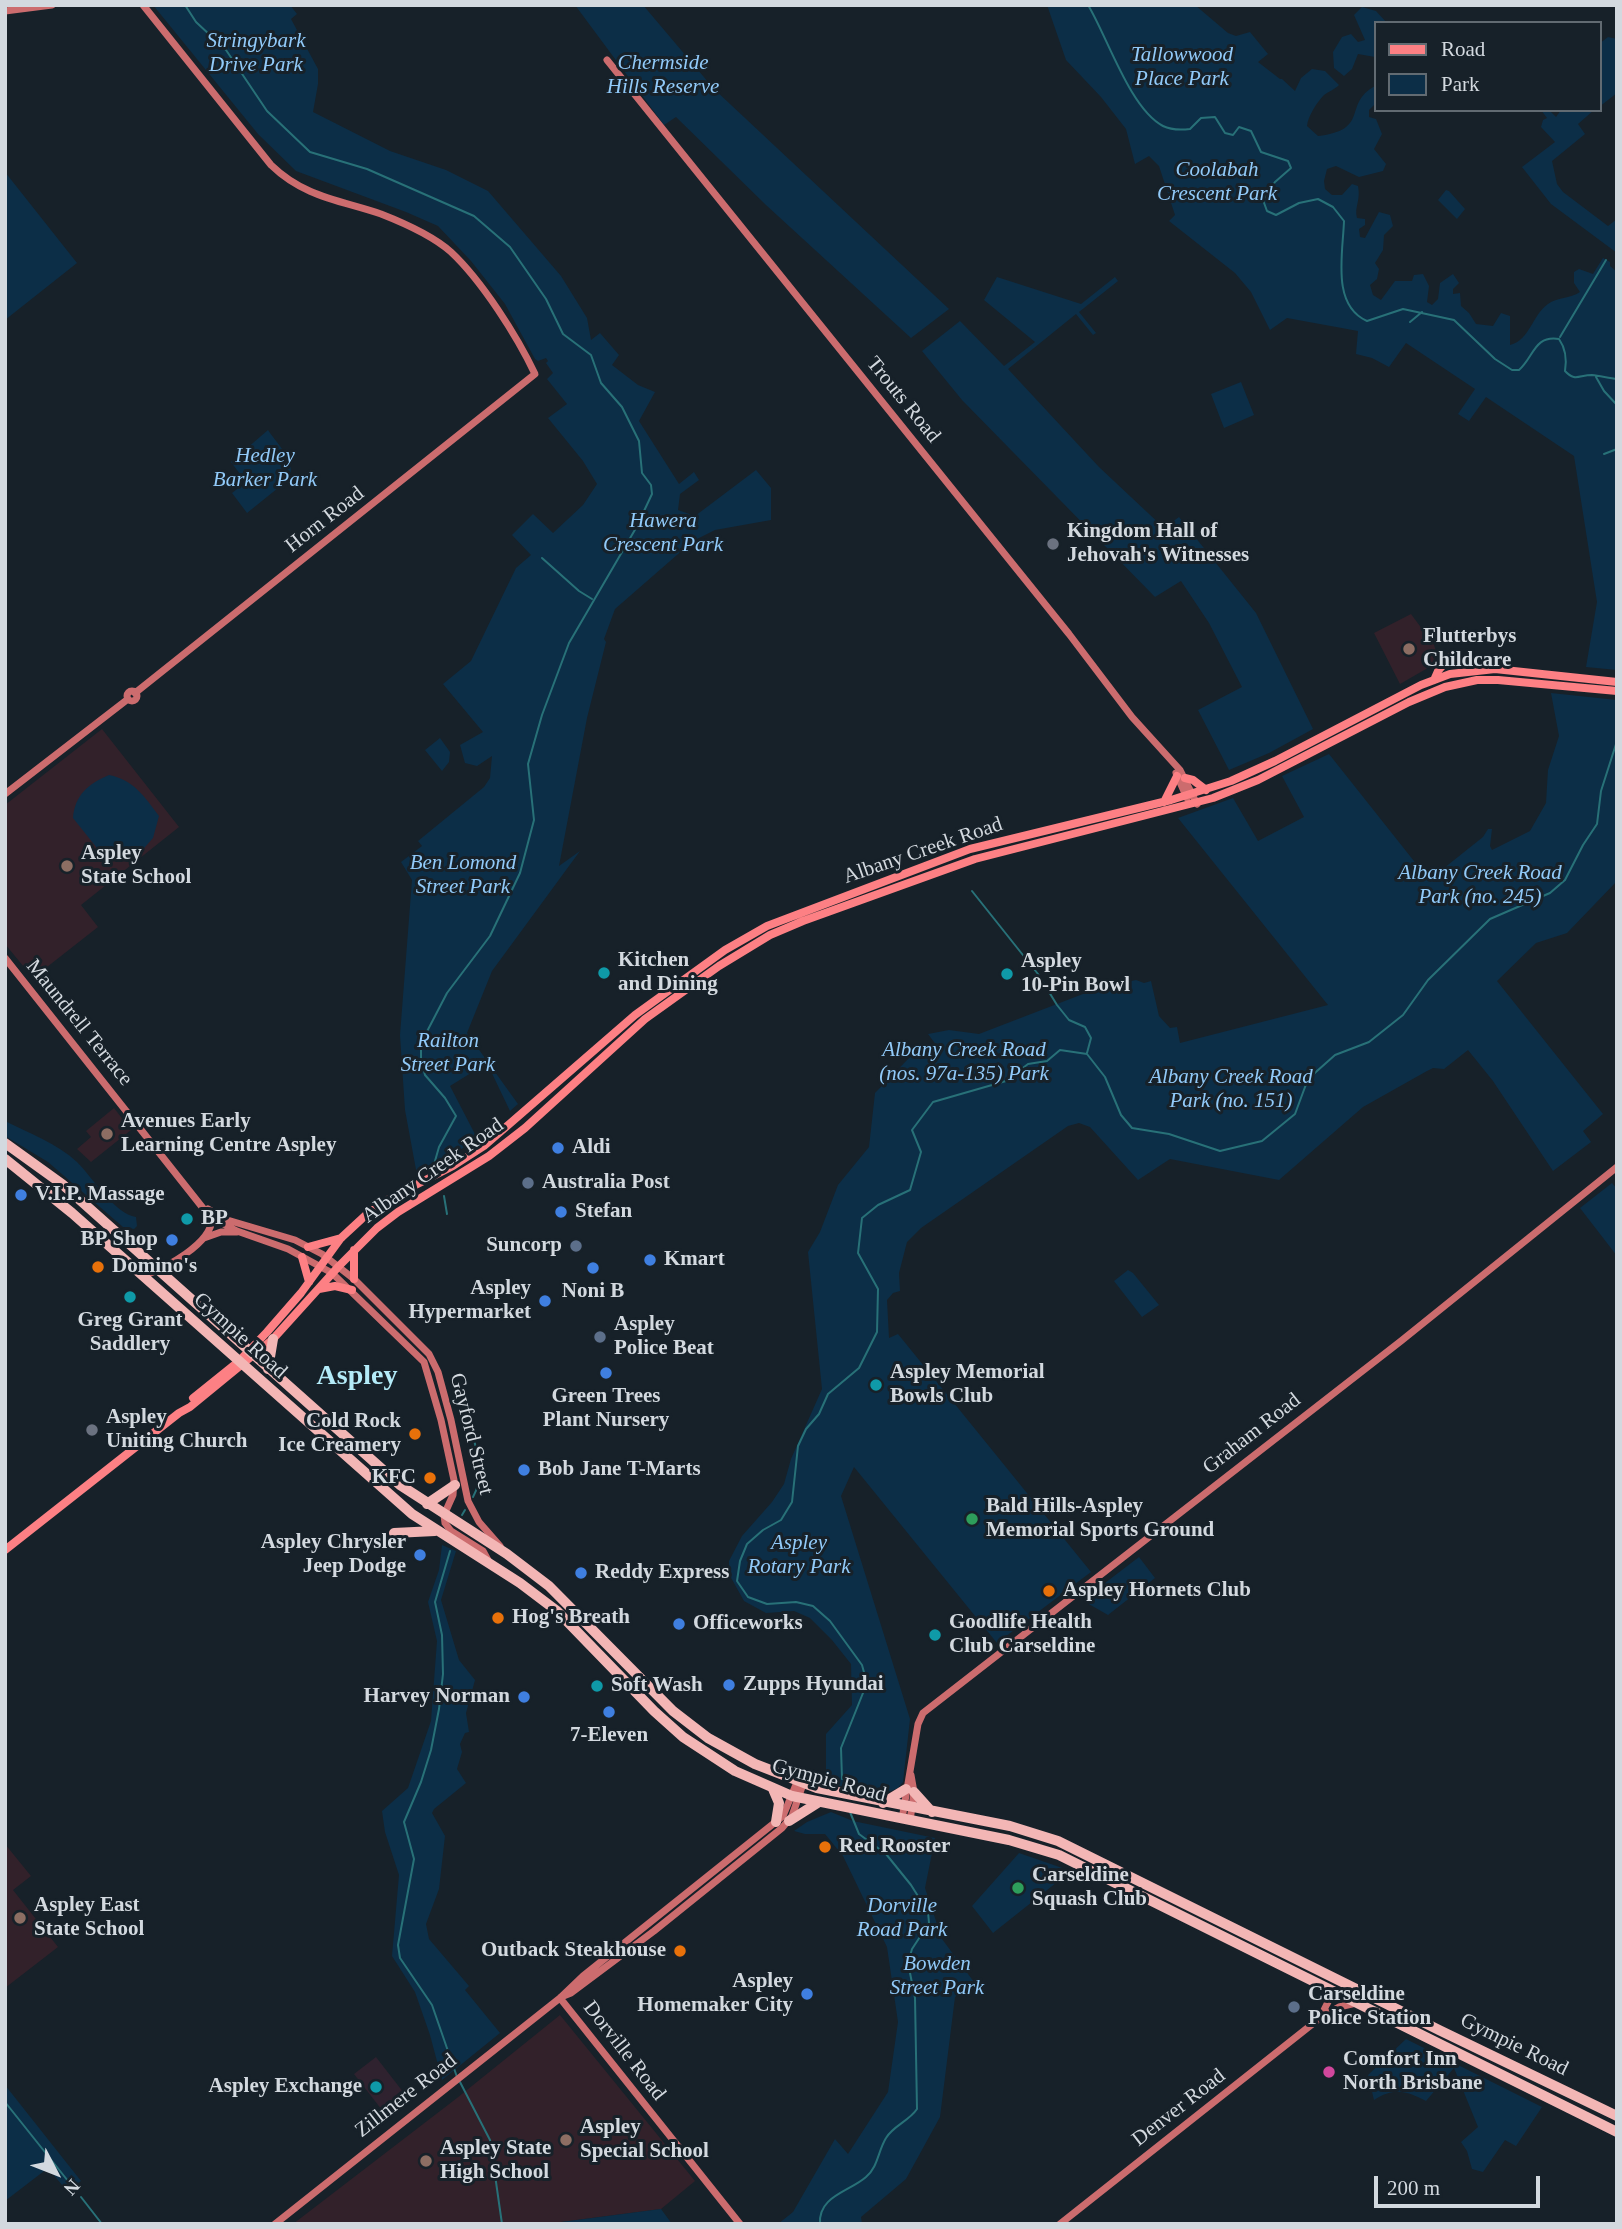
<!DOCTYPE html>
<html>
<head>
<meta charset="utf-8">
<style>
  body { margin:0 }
  #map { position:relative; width:1622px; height:2229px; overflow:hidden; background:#172129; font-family:Georgia,serif }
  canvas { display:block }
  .frame { position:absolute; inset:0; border:7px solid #d3d9df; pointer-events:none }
  .legend { position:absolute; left:1374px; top:21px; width:228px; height:91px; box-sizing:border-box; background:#172129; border:2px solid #626b72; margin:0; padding:9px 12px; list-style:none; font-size:21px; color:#d3d9df }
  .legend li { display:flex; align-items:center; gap:14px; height:35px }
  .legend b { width:35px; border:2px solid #626b72 }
  .north { position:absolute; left:21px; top:2138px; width:70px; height:70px; -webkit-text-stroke:5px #172129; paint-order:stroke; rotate:132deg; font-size:19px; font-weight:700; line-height:28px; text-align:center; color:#d3d9df }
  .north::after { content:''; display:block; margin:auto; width:24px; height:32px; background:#d3d9df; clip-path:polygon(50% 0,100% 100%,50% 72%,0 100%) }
  .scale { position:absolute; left:1374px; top:2176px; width:166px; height:32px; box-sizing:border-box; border:4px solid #d3d9df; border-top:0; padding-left:9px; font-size:21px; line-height:24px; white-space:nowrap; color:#d3d9df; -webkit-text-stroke:5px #172129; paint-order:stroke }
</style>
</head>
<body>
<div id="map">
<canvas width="1622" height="2229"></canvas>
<div class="frame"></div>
<ul class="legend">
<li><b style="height:9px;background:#fd8084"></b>Road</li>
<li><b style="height:19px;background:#0c2e47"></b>Park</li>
</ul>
<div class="north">N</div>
<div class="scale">200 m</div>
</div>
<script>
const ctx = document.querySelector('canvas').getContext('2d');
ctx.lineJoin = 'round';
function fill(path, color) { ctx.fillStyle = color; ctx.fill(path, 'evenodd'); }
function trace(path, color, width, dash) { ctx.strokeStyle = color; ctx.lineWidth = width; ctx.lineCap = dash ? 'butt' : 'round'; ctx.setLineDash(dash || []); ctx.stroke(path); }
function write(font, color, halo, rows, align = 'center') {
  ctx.font = font + ' Georgia,serif'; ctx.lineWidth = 6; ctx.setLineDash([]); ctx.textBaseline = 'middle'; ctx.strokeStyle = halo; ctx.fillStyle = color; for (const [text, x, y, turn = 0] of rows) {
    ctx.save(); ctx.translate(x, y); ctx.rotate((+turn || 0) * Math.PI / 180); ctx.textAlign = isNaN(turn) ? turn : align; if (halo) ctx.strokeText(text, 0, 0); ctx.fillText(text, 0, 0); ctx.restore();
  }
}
const industrial = new Path2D(`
  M376 2057 407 2097 385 2114 354 2074Z`);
const education = new Path2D(`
  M1411 614 1434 645 1437 654 1433 665 1400 684 1374 633Z
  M102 729 179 827 81 905 98 927 33 978 5 944V805Z
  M114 1108 131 1130 91 1162 77 1149 91 1137 86 1131Z
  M5 1844 31 1876 13 1890 58 1947 5 1988Z
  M560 2015 695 2181 661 2209 546 2224H293L457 2098Z`);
const green = new Path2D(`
  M153 5H290L297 14 291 19 318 69V84L313 112 390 151 446 170 488 191 561 276 587 318 591 340 600 333 619 355 612 365 638 385 655 392 639 421 679 484 694 472 699 480 680 494 678 510 695 516 756 470 771 488V520L715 530 693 541 615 609 604 639 606 642 587 718 559 866 580 851 492 971 467 1033 518 1104 510 1111 487 1063 450 1086 477 1138 439 1165 417 1175 405 1110 400 1035 412 880 401 862 422 846 418 841 484 787 490 778 492 756 477 766 465 763 460 745 483 732 443 684 471 661 516 568 531 555 512 535 533 514 553 533 583 505 597 484 583 461 548 418 567 404 547 379 553 373 546 363 548 361 546 358 538 361 535 359 505 304 471 261 438 226 406 212 296 171 258 134Z
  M575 5H643L714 89 949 309 911 338 766 205 676 117 664 125Z
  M1047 5H1195L1228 33 1236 36 1250 32 1268 54 1258 62 1280 79H1282L1295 91 1301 78 1312 69 1325 71 1339 85C1334 90 1329 91 1324 95 1317 102 1308 116 1307 126L1318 136C1371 130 1342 104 1375 86V104L1369 110V117L1376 119 1382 134 1374 149 1386 164 1383 171 1359 177 1336 166 1327 169 1324 181 1325 189 1332 195H1342L1352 184 1358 186C1361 201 1354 207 1357 218L1365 219V225L1359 229 1360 237 1365 238 1379 212 1390 215 1393 226 1384 235 1383 250 1375 263 1379 269 1377 279 1370 285 1373 295 1381 300 1395 281H1412L1414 275 1423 274 1429 286 1427 302 1432 305 1438 299 1440 283 1453 274 1459 283 1453 289V294L1460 293 1461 306 1469 313 1476 324 1493 326 1501 313 1510 316V345C1530 340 1532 315 1548 304 1557 297 1570 299 1580 292L1574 283V272L1579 269 1593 274 1603 258 1610 262V266L1617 272V670L1586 667 1597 602 1574 456 1486 397 1469 421 1458 414 1475 389 1406 343 1389 367 1372 358 1356 354 1358 331 1287 318 1270 330 1251 292 1235 273 1169 221 1175 215 1159 166 1149 156 1135 164 1126 129 1101 97 1066 60Z
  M1362 7 1376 11 1387 23H1375V57L1358 54 1352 69 1344 76 1334 68 1333 52 1342 37 1351 34 1358 42 1365 40 1354 15Z
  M1608 37 1617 39V93L1599 107V44Z
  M1541 110H1549L1556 117 1561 110H1594L1578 124 1585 134 1552 161 1557 184 1563 192 1608 226 1617 219V253L1551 204 1522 167 1555 142 1541 127 1543 120 1547 118Z
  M5 172 77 263 5 320Z
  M1446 190 1449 191 1465 209 1457 219 1438 200Z
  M997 277 1081 304 1115 277 1118 281 1079 312 1096 333 1093 335 1076 314 1008 369 1099 467 1164 528 1179 517 1256 613 1313 729 1269 753 1229 770 1198 710 1242 687 1209 623 1181 581 1155 597 962 400 922 351 960 321 1004 366 1035 342 984 300Z
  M1241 382 1254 415 1224 428 1211 394Z
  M268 430C277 444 299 464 288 480L247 513 232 493 246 482 231 462Z
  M1551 693 1617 700V881L1567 933 1536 943 1497 981 1603 1114 1583 1131 1591 1142 1553 1171 1493 1081 1468 1050 1444 1069 1433 1068 1427 1071 1363 1107 1279 1180 1170 1159 1138 1180 1090 1127 1079 1123 1068 1126 921 1228 907 1242 899 1273 900 1291 893 1293 887 1300 889 1338 898 1334 1091 1572 997 1643 854 1467 841 1496 910 1719 903 1782 898 1788 891 1791 868 1788 861 1790 826 1783V1734L852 1705 851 1664 832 1640 810 1618 794 1611 766 1613 744 1601 729 1574V1561L742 1536 772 1502 784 1484 791 1459 822 1389 808 1252 820 1232 838 1185 869 1147 875 1093 910 1057 937 1046 928 1034 949 1030 979 1034 1096 989 1136 980 1144 983 1151 981 1159 1016 1170 1028 1177 1027 1180 1043 1328 1005 1178 818 1233 798 1258 841 1304 817 1282 776 1329 754 1429 880 1483 837 1488 829H1492L1490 846 1492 850 1530 831 1546 803 1548 770 1559 736Z
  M440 738 450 752 449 762 442 771 425 750Z
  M109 775C134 780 144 796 159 816L153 838 138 855 118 860 101 853 73 818C75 795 88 784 109 775Z
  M5 1121C29 1133 58 1144 77 1162 93 1178 115 1214 136 1217L137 1226 134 1229 123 1227 48 1162 5 1136Z
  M1612 1183 1617 1189V1256L1580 1208Z
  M1128 1270 1133 1273 1159 1305 1142 1317 1114 1281Z
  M442 1545 456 1551 441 1600 459 1660 475 1680 466 1713 469 1732 465 1733 460 1744 462 1752 457 1769 466 1783 434 1809 432 1813 445 1836 439 1889 426 1924 429 1939 469 1986 465 1990 500 2033 442 2080 430 2035 415 1992 392 1956 399 1875 385 1832 382 1811 408 1788 431 1721 437 1641 428 1602 439 1570Z
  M1139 1557 1155 1578 1108 1615 1087 1603 1088 1596Z
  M831 1812 853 1821 935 1838 925 1888 942 1939 974 1982 955 1997 940 2117 906 2179 861 2217 862 2224H778L793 2212 835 2139 848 2154 888 2092 898 2022 887 1947 843 1856 825 1834H805L794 1831 807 1822Z
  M1019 1853 1071 1871 993 1933 972 1906Z
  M1406 2039 1542 2107 1516 2146 1505 2140 1483 2172 1472 2169 1467 2151 1461 2142 1478 2127 1454 2068 1426 2101C1407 2091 1394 2087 1374 2100L1368 2075Z
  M5 2085 81 2181 67 2191 48 2168 5 2201Z
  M661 2209 672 2224H546Z`);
const stream = new Path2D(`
  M185 5 196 22 226 50 267 111 310 152 367 169 474 216 510 247 546 299 563 334 591 355 601 383 622 407 639 441 642 473 651 485 652 494 636 528 569 643 542 715 528 764 534 820 520 873 490 936 447 993 421 1043V1060L425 1075 445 1098 456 1116 439 1147 433 1168
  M1088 5C1107 36 1130 109 1163 126 1171 130 1181 130 1190 129L1201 118 1215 117 1225 133 1233 135 1239 127 1251 131 1261 152 1288 161 1291 168 1275 182 1263 200 1267 211 1276 215 1299 203 1318 199 1333 207 1344 221C1343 253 1331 305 1367 321L1403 309 1454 320 1495 359 1512 370H1519C1534 357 1534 335 1559 339 1566 349 1567 359 1565 371 1575 382 1579 375 1592 375 1600 376 1609 378 1617 379
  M1410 322 1422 312
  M1560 337 1606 260
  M1596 377 1604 391 1617 405
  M1604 454 1617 449
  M542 558 579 591 592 599
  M972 891 1038 974 1057 1005 1069 1020 1085 1027 1091 1038 1087 1053
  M444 1196 447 1214
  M471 1427C476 1451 486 1474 473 1497
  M462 1515 465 1510
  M450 1551 435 1602 442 1635 443 1674 439 1709 431 1750 421 1782 404 1822 414 1859 398 1945 400 1958 432 2005 457 2077
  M842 1779 841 1748 865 1688V1676L862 1665 830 1621 813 1606 796 1602 767 1604 748 1597 737 1581 740 1561 747 1544 763 1530 781 1520 792 1502 798 1446 806 1429 819 1414 828 1394 859 1368 877 1332 878 1289 858 1253 862 1218 878 1205 910 1190 921 1152 912 1130 933 1102 1006 1081 1028 1064 1047 1061 1060 1050 1087 1054 1105 1077 1121 1115 1132 1128 1169 1134 1220 1151 1262 1141 1295 1114 1308 1079 1335 1055 1369 1042 1403 1015 1428 980 1490 919 1550 893 1565 880 1583 845 1597 824 1601 791 1617 741
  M460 2082 490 2140 502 2224
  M5 2102 72 2186
  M81 2197 102 2224
  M820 2224C818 2196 849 2192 866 2177 878 2167 878 2151 886 2138 893 2126 909 2121 917 2109L915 1998 908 1963 912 1949 929 1923 928 1912 911 1885 886 1854 859 1834 850 1812`);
const secondary = new Path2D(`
  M5 11 52 5
  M607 60 1069 634 1132 717 1180 770 1197 804
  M127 696a5 5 0 1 1 10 0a5 5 0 1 1-10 0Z
  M135 693 535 374C517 336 482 281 451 252 432 235 404 223 381 214 339 200 304 197 271 165L143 5
  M1176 773 1187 798
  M5 794 128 699
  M5 958 210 1217 237 1231 288 1249 332 1273 424 1362 441 1420 454 1480 453 1495 444 1515 445 1523 451 1531 483 1551 489 1562
  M208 1209 224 1219 295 1240 322 1254 354 1279 429 1354 438 1372 451 1420 468 1501 479 1522 500 1546
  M204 1238 221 1232H237
  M143 1276C165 1268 212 1244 212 1218
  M902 1819 918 1724 923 1713 1401 1341 1617 1167
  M910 1821 914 1792 911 1775
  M561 1997 571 1993 654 1931 782 1828 792 1816 803 1784
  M560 1998 740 2224
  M1320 2018 1328 2002 1324 1986
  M275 2224 560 1998 583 1976 783 1816 797 1782
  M1060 2224 1320 2018 1339 2007 1356 2003`);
const primary = new Path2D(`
  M1434 680 1438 671 1451 656
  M1185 778 1193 780 1206 790
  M1164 802 1177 776
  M308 1247 341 1238
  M354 1250V1279
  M302 1257 309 1282
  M319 1289 335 1286 352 1290
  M193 1398 239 1361 267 1332 301 1293 341 1238 367 1214 392 1197 453 1166 484 1146 635 1015 725 950 767 926 970 849 1171 800 1231 781 1275 761 1421 685 1450 674 1495 669 1617 682
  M5 1550 179 1413 190 1407 273 1339 339 1266 377 1228 398 1212 489 1156 525 1128 645 1019 719 966 770 935 803 921 975 859 1213 798 1258 780 1409 702 1445 687 1477 680H1498L1617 691`);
const highway = new Path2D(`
  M5 1143 62 1184 400 1485 507 1554 549 1586 673 1711 708 1738 755 1764 817 1788 1010 1826 1058 1841 1439 2030 1617 2116
  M5 1159 72 1213 412 1514 520 1583 557 1611 654 1711 683 1737 735 1771 792 1796 1009 1840 1059 1855 1617 2132
  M268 1369 273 1339
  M427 1504 455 1485
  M394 1533 435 1531
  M773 1789 779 1803 776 1822
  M914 1792 932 1812
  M883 1803 906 1789
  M789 1821 819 1802`);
const markers = [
  [1053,544,7,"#6b7280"],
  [1409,649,7,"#8d6e63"],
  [67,866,7,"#8d6e63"],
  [604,973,7,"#0f9aa8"],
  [1007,974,7,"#0f9aa8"],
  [107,1134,7,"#8d6e63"],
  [558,1148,7,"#3f7fe0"],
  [528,1183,7,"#5c6f8a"],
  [21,1195,7,"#3f7fe0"],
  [561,1212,7,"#3f7fe0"],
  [187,1219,7,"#0f9aa8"],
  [172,1240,7,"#3f7fe0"],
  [576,1246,7,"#5c6f8a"],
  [650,1260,7,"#3f7fe0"],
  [98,1267,7,"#e8710a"],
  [593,1268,7,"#3f7fe0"],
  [130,1297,7,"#0f9aa8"],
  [545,1301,7,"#3f7fe0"],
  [600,1337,7,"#5c6f8a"],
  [606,1373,7,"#3f7fe0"],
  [876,1385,7,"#0f9aa8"],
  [92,1430,7,"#6b7280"],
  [415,1434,7,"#e8710a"],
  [524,1470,7,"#3f7fe0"],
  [430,1478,7,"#e8710a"],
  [972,1519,7,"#2e9e5b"],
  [420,1555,7,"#3f7fe0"],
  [581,1573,7,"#3f7fe0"],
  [1049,1591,7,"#e8710a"],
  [498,1618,7,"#e8710a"],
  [679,1624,7,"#3f7fe0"],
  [935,1635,7,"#0f9aa8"],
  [729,1685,7,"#3f7fe0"],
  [597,1686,7,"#0f9aa8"],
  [524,1697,7,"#3f7fe0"],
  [609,1712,7,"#3f7fe0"],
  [825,1847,7,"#e8710a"],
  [1018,1888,7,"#2e9e5b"],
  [20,1918,7,"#8d6e63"],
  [680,1951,7,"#e8710a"],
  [807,1994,7,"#3f7fe0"],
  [1294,2007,7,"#5c6f8a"],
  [1329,2072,7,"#d1479c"],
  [376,2087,7,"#0f9aa8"],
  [566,2140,7,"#8d6e63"],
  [426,2161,7,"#8d6e63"]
];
const parkNames = [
  ["Stringybark",256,41],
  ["Drive Park",256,65],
  ["Tallowwood",1182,55],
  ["Place Park",1182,79],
  ["Chermside",663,63],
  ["Hills Reserve",663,87],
  ["Coolabah",1217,170],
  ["Crescent Park",1217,194],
  ["Hedley",265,456],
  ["Barker Park",265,480],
  ["Hawera",663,521],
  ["Crescent Park",663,545],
  ["Ben Lomond",463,863],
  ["Street Park",463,887],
  ["Albany Creek Road",1480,873],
  ["Park (no. 245)",1480,897],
  ["Railton",448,1041],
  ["Street Park",448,1065],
  ["Albany Creek Road",964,1050],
  ["(nos. 97a-135) Park",964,1074],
  ["Albany Creek Road",1231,1077],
  ["Park (no. 151)",1231,1101],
  ["Aspley",799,1543],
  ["Rotary Park",799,1567],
  ["Dorville",902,1906],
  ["Road Park",902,1930],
  ["Bowden",937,1964],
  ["Street Park",937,1988]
];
const streetNames = [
  ["Trouts Road",903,400,51],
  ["Horn Road",325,520,-38],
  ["Albany Creek Road",923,851,-19],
  ["Maundrell Terrace",79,1023,51],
  ["Albany Creek Road",433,1171,-35],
  ["Gympie Road",240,1336,42],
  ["Gayford Street",471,1434,76],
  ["Graham Road",1252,1434,-38],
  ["Gympie Road",829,1781,15],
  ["Gympie Road",1514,2045,26],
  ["Dorville Road",624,2051,52],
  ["Zillmere Road",406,2096,-38],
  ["Denver Road",1179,2108,-38]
];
const poiNames = [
  ["Kingdom Hall of",1067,532],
  ["Jehovah's Witnesses",1067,556],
  ["Flutterbys",1423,637],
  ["Childcare",1423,661],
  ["Aspley",81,854],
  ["State School",81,878],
  ["Kitchen",618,961],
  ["and Dining",618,985],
  ["Aspley",1021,962],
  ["10-Pin Bowl",1021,986],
  ["Avenues Early",121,1122],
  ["Learning Centre Aspley",121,1146],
  ["Aldi",572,1148],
  ["Australia Post",542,1183],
  ["V.I.P. Massage",35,1195],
  ["Stefan",575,1212],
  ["BP",201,1219],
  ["BP Shop",158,1240,"right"],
  ["Suncorp",562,1246,"right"],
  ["Kmart",664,1260],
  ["Domino's",112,1267],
  ["Aspley",531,1289,"right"],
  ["Hypermarket",531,1313,"right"],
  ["Noni B",593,1292,"center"],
  ["Greg Grant",130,1321,"center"],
  ["Saddlery",130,1345,"center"],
  ["Aspley",614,1325],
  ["Police Beat",614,1349],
  ["Aspley Memorial",890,1373],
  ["Bowls Club",890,1397],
  ["Green Trees",606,1397,"center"],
  ["Plant Nursery",606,1421,"center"],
  ["Aspley",106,1418],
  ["Uniting Church",106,1442],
  ["Cold Rock",401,1422,"right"],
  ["Ice Creamery",401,1446,"right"],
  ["Bob Jane T-Marts",538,1470],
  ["KFC",416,1478,"right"],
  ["Bald Hills-Aspley",986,1507],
  ["Memorial Sports Ground",986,1531],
  ["Aspley Chrysler",406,1543,"right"],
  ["Jeep Dodge",406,1567,"right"],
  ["Reddy Express",595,1573],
  ["Aspley Hornets Club",1063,1591],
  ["Hog's Breath",512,1618],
  ["Goodlife Health",949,1623],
  ["Club Carseldine",949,1647],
  ["Officeworks",693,1624],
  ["Zupps Hyundai",743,1685],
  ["Soft Wash",611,1686],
  ["Harvey Norman",510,1697,"right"],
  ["7-Eleven",609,1736,"center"],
  ["Red Rooster",839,1847],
  ["Carseldine",1032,1876],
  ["Squash Club",1032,1900],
  ["Aspley East",34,1906],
  ["State School",34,1930],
  ["Outback Steakhouse",666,1951,"right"],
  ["Aspley",793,1982,"right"],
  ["Homemaker City",793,2006,"right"],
  ["Carseldine",1308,1995],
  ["Police Station",1308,2019],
  ["Comfort Inn",1343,2060],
  ["North Brisbane",1343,2084],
  ["Aspley Exchange",362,2087,"right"],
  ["Aspley",580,2128],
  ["Special School",580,2152],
  ["Aspley State",440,2149],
  ["High School",440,2173]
];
const districtNames = [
  ["Aspley",357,1377]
];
fill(industrial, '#2f222f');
fill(education, '#32212a');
fill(green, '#0c2e47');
trace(stream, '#287178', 2);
trace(secondary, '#cc6c6e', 7);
trace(primary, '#fd8084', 8);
trace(highway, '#f3b6b5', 10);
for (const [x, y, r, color] of markers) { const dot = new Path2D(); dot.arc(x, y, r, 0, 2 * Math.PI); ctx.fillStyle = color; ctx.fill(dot); trace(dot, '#172129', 2.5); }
write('italic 21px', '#91caf9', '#172129', parkNames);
write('21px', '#d3d9df', '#172129', streetNames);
write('bold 21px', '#d3d9df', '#172129', poiNames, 'left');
write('bold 28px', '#b3ebf8', '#172129', districtNames);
</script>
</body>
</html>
